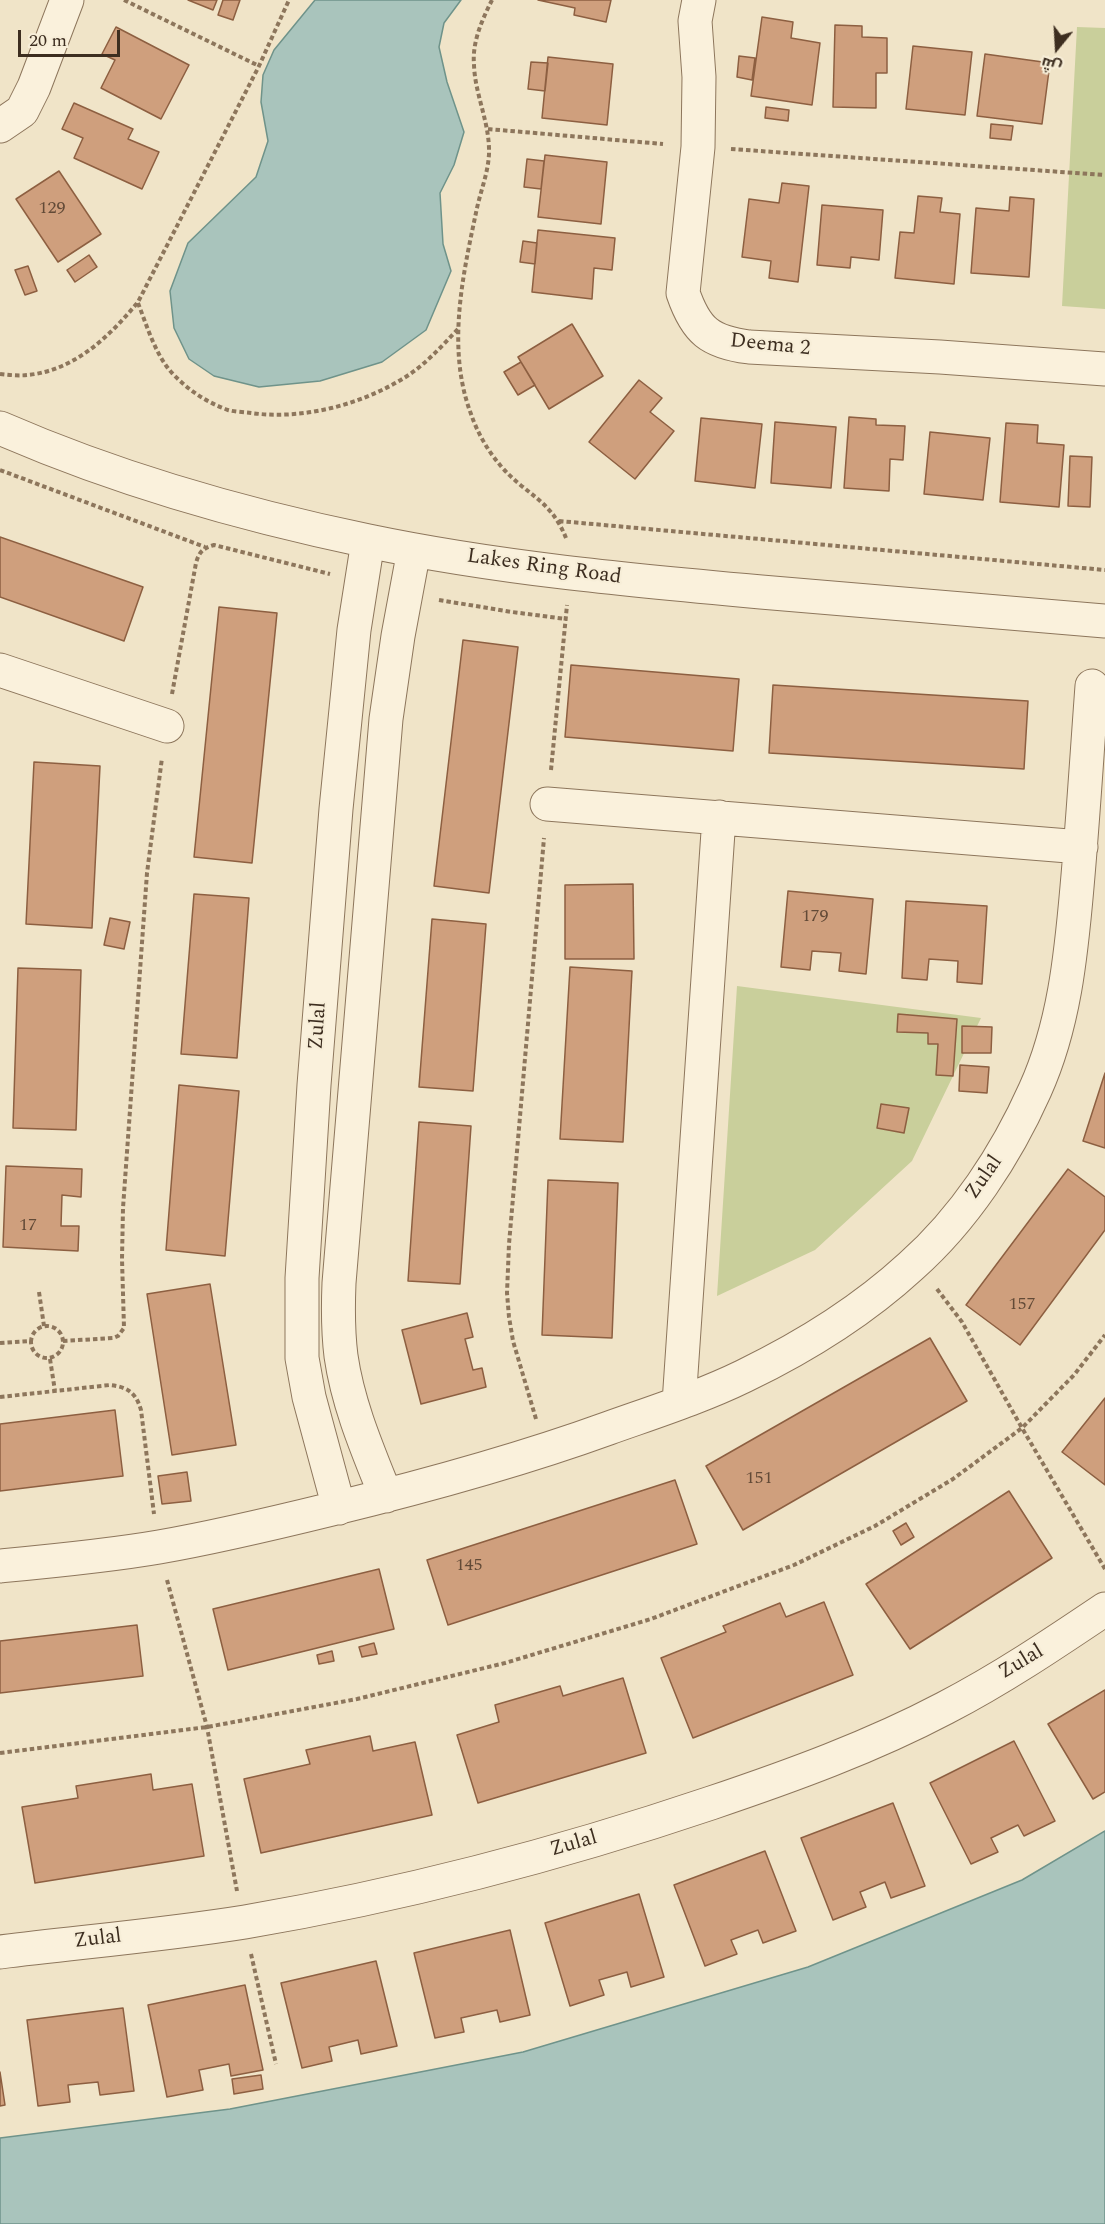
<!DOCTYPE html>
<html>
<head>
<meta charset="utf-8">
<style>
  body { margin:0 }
  #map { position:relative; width:1105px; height:2224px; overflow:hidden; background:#f0e4c8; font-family:Spectral,Cairo,serif }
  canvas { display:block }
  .north { position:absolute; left:1027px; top:18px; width:60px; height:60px; -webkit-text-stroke:4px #f7eed8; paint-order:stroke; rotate:198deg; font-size:16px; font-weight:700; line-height:24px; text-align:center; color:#3d2e20 }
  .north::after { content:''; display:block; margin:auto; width:21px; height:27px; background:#3d2e20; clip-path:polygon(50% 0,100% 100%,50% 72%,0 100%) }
  .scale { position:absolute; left:18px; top:30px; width:102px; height:27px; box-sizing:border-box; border:3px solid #3d2e20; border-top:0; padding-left:8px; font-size:18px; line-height:21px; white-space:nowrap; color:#3d2e20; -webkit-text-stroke:4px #f7eed8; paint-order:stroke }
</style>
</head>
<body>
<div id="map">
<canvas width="1105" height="2224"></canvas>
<div class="north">ش</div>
<div class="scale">20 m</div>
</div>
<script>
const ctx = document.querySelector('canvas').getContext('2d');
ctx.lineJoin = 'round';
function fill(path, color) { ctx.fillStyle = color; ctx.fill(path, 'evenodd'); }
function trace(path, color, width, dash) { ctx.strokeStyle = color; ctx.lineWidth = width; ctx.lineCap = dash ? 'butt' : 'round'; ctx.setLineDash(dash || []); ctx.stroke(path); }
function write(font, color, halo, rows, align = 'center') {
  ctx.font = font + ' Spectral,serif'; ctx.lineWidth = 4.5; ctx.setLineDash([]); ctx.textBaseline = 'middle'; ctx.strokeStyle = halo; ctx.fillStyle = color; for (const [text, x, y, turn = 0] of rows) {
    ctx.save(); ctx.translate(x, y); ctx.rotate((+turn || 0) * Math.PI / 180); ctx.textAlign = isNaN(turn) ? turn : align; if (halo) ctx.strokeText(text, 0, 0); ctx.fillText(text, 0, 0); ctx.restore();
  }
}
const green = new Path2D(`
  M1077 27 1105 28V309L1062 306Z
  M737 986 981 1018 912 1161 815 1250 717 1296Z`);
const water = new Path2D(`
  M315 0H461L444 23 439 47 447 82 464 132 454 165 440 193 443 244 451 271 426 330 382 362 320 381 259 387 214 376 189 359 174 328 170 291 188 243 256 177 268 141 261 102 263 75 274 50Z
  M1105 1831V2224H0V2138L230 2109 523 2052 808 1967 1022 1880Z`);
const building = new Path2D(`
  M188 0H217L213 10Z
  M223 0H240L233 20 218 15Z
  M538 0H611L606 22 574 15 575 8Z
  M762 17 793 22 791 38 820 43 812 105 751 96Z
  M835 25 862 26V37L887 38V73H876V108L833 107Z
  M116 27 189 65 161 119 101 88 115 60 102 54Z
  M913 46 972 52 965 115 906 109Z
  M985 54 1050 63 1042 124 977 116Z
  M739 56 755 58 752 80 737 77Z
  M548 57 613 64 607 125 542 118Z
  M531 62 548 63 545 91 528 89Z
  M74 103 133 129 128 139 159 152 142 189 74 158 83 138 62 129Z
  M766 107 789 110 788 121 765 118Z
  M991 124 1013 126 1011 140 990 138Z
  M545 155 607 162 601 224 538 217Z
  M527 159 544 161 541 189 524 187Z
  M59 171 101 234 58 262 16 199Z
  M782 183 809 186 798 282 769 278 771 261 742 257 749 199 779 203Z
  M918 196 942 198 940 212 960 214 954 284 895 278 900 232 914 233Z
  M1010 197 1034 199 1029 277 971 273 976 208 1009 211Z
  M822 205 883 210 879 260 851 257 850 268 817 265Z
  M538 230 615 238 612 270 594 268 592 299 532 292Z
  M523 241 537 243 535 264 520 262Z
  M89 255 97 267 75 282 67 270Z
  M28 266 37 291 25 295 15 270Z
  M572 324 603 376 549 409 518 357Z
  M521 362 535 385 518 395 504 372Z
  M639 380 662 398 650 412 674 431 635 479 589 442Z
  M849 417 876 419V425L905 426 903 460 890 459 889 491 844 488Z
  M701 418 762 424 755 488 695 481Z
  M775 422 836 427 831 488 771 483Z
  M1006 423 1038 425 1037 443 1064 445 1059 507 1000 502Z
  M930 432 990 438 983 500 924 494Z
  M1070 456 1092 457 1090 507 1068 506Z
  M0 537 143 587 124 641 0 597Z
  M219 607 277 613 252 863 194 857Z
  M463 640 518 647 489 893 434 886Z
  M571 665 739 679 733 751 565 737Z
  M773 685 1028 701 1024 769 769 753Z
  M34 762 100 766 92 928 26 924Z
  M633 884 634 959H565V885Z
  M788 891 873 899 866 974 839 971 841 953 812 951 810 970 781 967Z
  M194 894 249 898 237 1058 181 1054Z
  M906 901 987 906 982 984 957 982 958 961 929 959 927 980 902 978Z
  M110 918 130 922 124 949 104 945Z
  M432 919 486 924 473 1091 419 1087Z
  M570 967 632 971 623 1142 560 1139Z
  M18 968 81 970 76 1130 13 1128Z
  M898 1014 957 1019 953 1076 936 1075 938 1044H928V1033L897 1032Z
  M962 1026 992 1027 991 1053H962Z
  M960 1065 989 1067 987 1093 959 1091Z
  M1105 1073V1148L1083 1141Z
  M179 1085 239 1091 225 1256 166 1250Z
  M881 1104 909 1108 904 1133 877 1128Z
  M419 1122 471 1126 460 1284 408 1281Z
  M6 1166 82 1169 81 1197 62 1195 61 1226H79L78 1251 3 1247Z
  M1068 1169 1105 1197V1230L1020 1345 966 1305Z
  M548 1180 618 1183 612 1338 542 1335Z
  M210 1284 236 1445 172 1455 147 1294Z
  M467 1313 473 1337 465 1339 473 1370 482 1368 486 1387 421 1404 402 1330Z
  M930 1338 967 1401 743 1530 706 1466Z
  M1105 1398V1485L1062 1452Z
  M115 1410 123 1476 0 1491V1424Z
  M187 1472 191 1501 162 1504 158 1476Z
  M675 1480 697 1544 448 1625 427 1560Z
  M1009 1491 1052 1558 910 1649 866 1584Z
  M906 1523 914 1537 901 1545 893 1531Z
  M379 1569 394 1629 228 1670 213 1609Z
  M824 1602 853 1675 693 1738 661 1658 726 1632 723 1626 780 1603 786 1617Z
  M137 1625 143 1676 0 1693V1641Z
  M374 1643 377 1654 362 1657 359 1647Z
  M332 1651 334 1661 319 1664 317 1655Z
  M623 1678 646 1753 478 1803 457 1735 499 1722 495 1705 560 1686 563 1696Z
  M1105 1690V1792L1093 1799 1048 1724Z
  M370 1736 373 1751 415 1742 432 1815 261 1853 244 1779 310 1764 306 1750Z
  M1014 1741 1055 1821 1024 1836 1018 1825 991 1838 998 1852 971 1864 930 1783Z
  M151 1774 153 1790 192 1784 204 1856 35 1883 22 1807 78 1798 76 1786Z
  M893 1803 925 1886 891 1898 885 1882 860 1892 866 1907 833 1920 801 1838Z
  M765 1851 796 1931 763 1943 758 1930 731 1940 737 1954 705 1966 674 1885Z
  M639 1894 664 1977 631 1987 627 1972 599 1980 604 1995 570 2006 545 1923Z
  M510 1930 530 2015 500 2022 497 2010 461 2018 464 2032 435 2038 414 1953Z
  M376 1961 397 2046 361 2054 358 2040 329 2047 332 2061 302 2068 281 1983Z
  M245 1985 263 2070 231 2076 229 2064 199 2070 203 2090 167 2097 148 2005Z
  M123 2008 134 2091 100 2095 98 2082 68 2085 70 2102 38 2106 27 2020Z
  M0 2072 5 2105 0 2106Z
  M261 2075 263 2089 234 2094 232 2079Z`);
const path = new Path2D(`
  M124 0 259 66
  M492 0C482 20 472 42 474 65 475 95 490 123 489 154 488 173 481 190 477 208 463 274 446 348 471 414 477 432 488 451 500 465 525 495 550 498 566 538
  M488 129 663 144
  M731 149 1105 175
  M138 303C147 326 155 354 172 373 188 390 206 402 228 410 235 412 244 412 251 413 303 420 360 405 404 378 425 365 441 347 458 329
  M0 374C9 375 19 376 28 375 75 370 109 337 138 302L259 66 289 0
  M0 470 205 547
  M559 521 1105 570
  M439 600 512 612 566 619
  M172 694 196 563C199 552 203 548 214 545L330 574
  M551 770 567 605
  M937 1289 962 1322 1022 1428 1105 1569
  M39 1292 44 1326
  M31 1342a16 16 0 1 1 32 0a16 16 0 1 1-32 0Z
  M63 1341 113 1338 118 1336 124 1328 122 1259 123 1208 147 873 162 758
  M0 1343 30 1341
  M50 1359 55 1391
  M0 1397 110 1385C128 1387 136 1393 141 1410L154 1514
  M536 1419 513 1341 509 1317 507 1293 509 1244 544 838
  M167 1580 207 1727 237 1891
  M0 1753 207 1727 357 1699 505 1663 651 1619 794 1565 875 1526 953 1479 1022 1428 1074 1375 1105 1335
  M251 1954 276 2064`);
const street = new Path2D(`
  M699 0 695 21 699 77 698 147 683 293C696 331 710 342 749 347L940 357 1105 369
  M0 126 22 111 34 87 67 0
  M0 428C117 479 243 515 368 541 497 568 629 580 761 592 875 602 990 611 1105 621
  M0 670 167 726
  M547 804 1081 847
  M679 1403 719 817
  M386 1496C368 1451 348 1405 341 1356 338 1332 338 1307 339 1283L386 719 398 636 414 550
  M339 1508 309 1397 302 1358V1278L314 1085 336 809 354 630 368 541
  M0 1566C53 1561 107 1556 159 1547 217 1537 275 1523 332 1509 426 1486 518 1461 609 1428 654 1412 701 1397 744 1376 804 1347 862 1311 911 1266 964 1219 1006 1155 1035 1090 1064 1026 1071 956 1077 887 1083 820 1087 753 1092 686
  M0 1952C81 1942 164 1935 245 1922 403 1895 560 1854 711 1803 791 1776 871 1747 945 1708 1001 1679 1053 1644 1105 1609`);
const numberNames = [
  ["129",52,209],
  ["179",815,917],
  ["17",28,1226],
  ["157",1022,1305],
  ["151",759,1479],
  ["145",469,1566]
];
const streetNames = [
  ["Deema 2",770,346,6],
  ["Lakes Ring Road",544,568,8],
  ["Zulal",319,1026,-86],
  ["Zulal",985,1178,-55],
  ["Zulal",1022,1663,-31],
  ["Zulal",574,1845,-16],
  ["Zulal",98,1940,-7]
];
fill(green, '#c9cf9b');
fill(water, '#a9c4bc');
trace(water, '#6f938a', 1.5);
fill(building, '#cf9f7d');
trace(building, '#8d5f41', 1.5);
trace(street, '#8d765c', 35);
trace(path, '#8d765c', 4, [4.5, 3]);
trace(street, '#faf1dc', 33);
write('18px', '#624a37', null, numberNames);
write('21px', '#3d2e20', '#f7eed8', streetNames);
</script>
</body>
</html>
